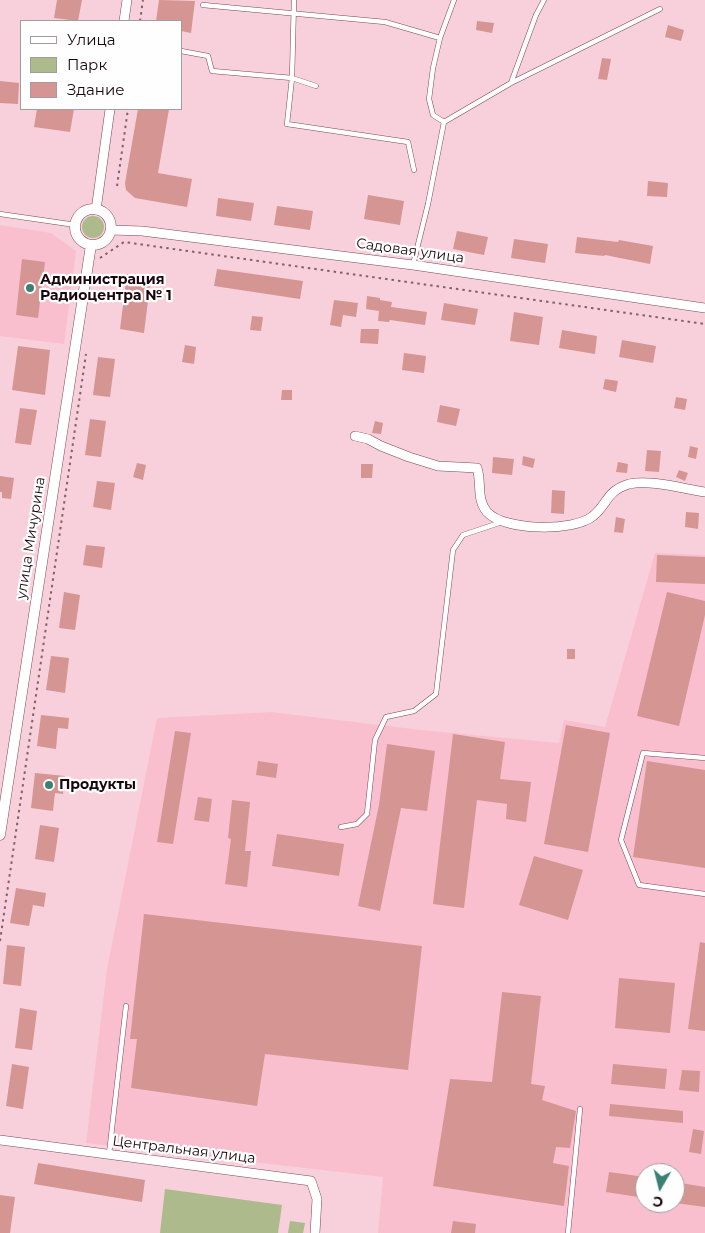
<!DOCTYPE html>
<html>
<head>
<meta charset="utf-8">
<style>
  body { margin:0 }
  #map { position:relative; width:705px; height:1233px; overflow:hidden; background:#f8d0db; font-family:Montserrat,sans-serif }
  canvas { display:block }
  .legend { position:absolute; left:20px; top:20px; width:162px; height:90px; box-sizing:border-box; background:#fefefe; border:1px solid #a39b9e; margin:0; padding:6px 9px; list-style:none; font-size:15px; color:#1a060d }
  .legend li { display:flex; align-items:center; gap:10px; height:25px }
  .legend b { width:25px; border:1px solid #a39b9e }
  .north { position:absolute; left:635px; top:1163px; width:50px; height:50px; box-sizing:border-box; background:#fefefe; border:1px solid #a39b9e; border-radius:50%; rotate:188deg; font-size:14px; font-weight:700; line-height:20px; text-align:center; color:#1a060d }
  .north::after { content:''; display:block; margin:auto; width:18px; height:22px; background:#3c8074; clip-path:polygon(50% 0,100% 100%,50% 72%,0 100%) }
</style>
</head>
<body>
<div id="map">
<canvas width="705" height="1233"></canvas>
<ul class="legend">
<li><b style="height:6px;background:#fff"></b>Улица</li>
<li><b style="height:14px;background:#adba8b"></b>Парк</li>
<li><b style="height:14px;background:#d59593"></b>Здание</li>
</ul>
<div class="north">С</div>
</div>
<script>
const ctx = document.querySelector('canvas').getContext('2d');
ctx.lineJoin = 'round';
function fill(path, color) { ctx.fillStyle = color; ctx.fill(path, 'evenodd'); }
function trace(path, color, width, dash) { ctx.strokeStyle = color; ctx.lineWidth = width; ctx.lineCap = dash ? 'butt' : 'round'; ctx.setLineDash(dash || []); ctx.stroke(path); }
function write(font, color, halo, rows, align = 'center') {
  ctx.font = font + ' Montserrat,sans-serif'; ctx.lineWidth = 4.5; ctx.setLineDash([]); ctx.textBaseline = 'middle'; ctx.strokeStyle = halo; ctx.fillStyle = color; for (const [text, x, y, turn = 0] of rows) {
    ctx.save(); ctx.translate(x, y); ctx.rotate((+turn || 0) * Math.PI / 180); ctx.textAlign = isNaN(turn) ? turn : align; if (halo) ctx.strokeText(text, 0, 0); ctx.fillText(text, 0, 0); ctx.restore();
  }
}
const built = new Path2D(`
  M0 225 51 233 76 251 64 344 0 336Z
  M655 553 705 555V1233H378L383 1177 86 1143 107 969 157 718 271 712 421 730 559 743 564 720 605 727ZM645 1173H675V1203H645Z`);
const green = new Path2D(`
  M82 227a11 11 0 1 1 22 0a11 11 0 1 1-22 0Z
  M165 1189 282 1205 278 1233H160Z
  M290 1221 305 1223 303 1233H288Z`);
const building = new Path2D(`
  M57 0H82L78 21 54 18Z
  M159 0 195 1 191 33 181 31V21H156Z
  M477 21 494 23 492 33 476 30Z
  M668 25 684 30 681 41 665 37Z
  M602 58 611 59 607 80 598 79Z
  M0 81 19 83 18 104 0 103Z
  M37 109H74L70 132 34 127Z
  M138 109H169L158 173 192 179 187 207 135 198 126 190 125 183Z
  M648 181 668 183 667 197 647 196Z
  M368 195 404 201 400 225 364 219Z
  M218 198 254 203 251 221 216 216Z
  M277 206 313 211 310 230 274 225Z
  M457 231 488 237 484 255 453 249Z
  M577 237 618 242 619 240 653 246 650 264 605 255 604 256 575 253Z
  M514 239 548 244 545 263 511 258Z
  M22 259 45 262 38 318 16 315Z
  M217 269 303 281 300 299 214 286Z
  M127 274 151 277 144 333 120 329Z
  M367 296 380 298V300L392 302 391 307 427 312 425 325 390 320 389 322 378 321 379 311 366 309Z
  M334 300 358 303 356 317 343 315 341 327 330 325Z
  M444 303 478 309 475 325 441 320Z
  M514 312 543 317 539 345 510 341Z
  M252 316 263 317 261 331 250 330Z
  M361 329H379L378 344 360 343Z
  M562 330 597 336 595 354 559 348Z
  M622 340 656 346 653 363 619 357Z
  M185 345 196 347 194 364 182 362Z
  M18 346 50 350 45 395 12 390Z
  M404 353 426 356 424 373 402 370Z
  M98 357 115 359 110 397 93 395Z
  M605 379 618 381 616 392 603 389Z
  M282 390H292V400H281Z
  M676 397 687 399 685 410 674 408Z
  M440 405 460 409 456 426 437 422Z
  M20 408 37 410 31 445 15 443Z
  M90 419 106 421 101 457 85 455Z
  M375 421 383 423 381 434 372 433Z
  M690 446 698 448 696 459 688 457Z
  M647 450 661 451 659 472 645 471Z
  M523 456 535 459 533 468 522 465Z
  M493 457 514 459 512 475 492 473Z
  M618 462 628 464 627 473 616 472Z
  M137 463 146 465 143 480 133 477Z
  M361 464H373L372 478H361Z
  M679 470 688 473 685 481 676 477Z
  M0 476 14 478 11 499 2 498V492H0Z
  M97 481 115 483 111 510 93 507Z
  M552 490 565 491 564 514 551 513Z
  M686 512 699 513 698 529 685 527Z
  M616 517 625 519 623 533 614 532Z
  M86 545 105 547 102 568 83 565Z
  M657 555 705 557V584L656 582Z
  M64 592 80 595 75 630 59 628Z
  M667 592 705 601V615L679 726 637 716Z
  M567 649H575V659H567Z
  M51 656 69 658 65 693 46 690Z
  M41 715 69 718 68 729 58 728 56 749 37 746Z
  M566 725 610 733 588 852 544 844Z
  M175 731 191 733 173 844 157 842Z
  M453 734 505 742 500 779 531 782 526 822 506 819 507 804 477 800 464 908 433 904Z
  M387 744 435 751 427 811 401 808 380 911 358 906 379 805Z
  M258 761 278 764 276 778 256 775Z
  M647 761 705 770V868L633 857Z
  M35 773 65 776 63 794 55 793 53 811 31 808Z
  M198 797 212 799 209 822 194 820Z
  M232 800 250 802 245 851H251L247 887 225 884 231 839 228 838Z
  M40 825 59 828 54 862 35 859Z
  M277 834 344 844 339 876 272 866Z
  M534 856 583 870 568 920 519 905Z
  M16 888 46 893 44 907 33 905 29 926 10 923Z
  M144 914 422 946 408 1070 265 1054 257 1106 131 1088 137 1039H130Z
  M700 942 705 943V1031L688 1029Z
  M7 945 25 947 21 986 3 984Z
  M619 978 675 983 670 1033 615 1028Z
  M502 992 541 996 531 1084 545 1086 542 1100 576 1111 570 1148 556 1147 553 1163 569 1166 564 1206 433 1186 450 1079 492 1082Z
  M20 1008 37 1011 32 1050 15 1048Z
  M12 1064 29 1067 23 1109 6 1106Z
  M613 1064 667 1069 665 1089 611 1084Z
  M682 1070 700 1071 699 1092 679 1090Z
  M610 1104 683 1111V1123L609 1116Z
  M693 1129 704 1131 701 1154 689 1152Z
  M38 1163 145 1180 142 1202 34 1184Z
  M609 1172 645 1177V1198L606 1192Z
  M675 1182 705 1187V1207L675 1203Z
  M0 1195 15 1197 10 1233H0Z
  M453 1221 476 1224 475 1233H451Z`);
const path = new Path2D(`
  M140 21 143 0
  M117 186 128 109
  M100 258 124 242 705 324
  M0 941 86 354`);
const service = new Path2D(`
  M294 0 292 78 287 124 408 142 414 170
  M203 5 385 22 440 38
  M181 51 208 56 212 71 292 78 316 86
  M511 83 660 9
  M444 122 433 115 429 99 433 68 440 38 454 0
  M0 214 76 225
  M413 265 428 204 444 122 511 83 536 15 544 0
  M705 758 643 753 621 840 639 885 705 894
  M341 827 357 824 367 814 375 740 386 717 414 711 436 694 453 550 463 535 502 522
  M109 1154 126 1006
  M568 1233 580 1109`);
const minor = new Path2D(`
  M124 21 127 0
  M96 210 110 109
  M111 230 142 231 413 265 705 308
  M355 436 368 439 381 446 409 457 438 466 477 468C482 483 476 499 487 512 504 531 574 532 593 516 608 504 606 491 629 484 650 479 684 489 705 492
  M0 1140 311 1181 317 1199 315 1233`);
const tertiary = new Path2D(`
  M75 227a18 18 0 1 1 36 0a18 18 0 1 1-36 0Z
  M0 835 91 245`);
const markers = [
  [30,288,5,"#3c8074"],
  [49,785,5,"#3c8074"]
];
const streetNames = [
  ["Садовая улица",410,251,8],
  ["улица Мичурина",31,538,-81],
  ["Центральная улица",184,1150,7]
];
const poiNames = [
  ["Администрация",40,280],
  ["Радиоцентра № 1",40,296],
  ["Продукты",59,785]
];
fill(built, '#f9bfcf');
fill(green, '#adba8b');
fill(building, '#d59593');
trace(service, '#7d4657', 5.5);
trace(minor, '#7d4657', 10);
trace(tertiary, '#7d4657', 11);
trace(path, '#7e616a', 2, [2.5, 4]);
trace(service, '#fff', 4.5);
trace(minor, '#fff', 9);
trace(tertiary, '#fff', 10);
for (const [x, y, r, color] of markers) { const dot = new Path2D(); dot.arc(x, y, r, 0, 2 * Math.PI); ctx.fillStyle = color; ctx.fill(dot); trace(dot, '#fefefe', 2); }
write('14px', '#1a060d', '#fefefe', streetNames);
write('bold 14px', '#1a060d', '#fefefe', poiNames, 'left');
</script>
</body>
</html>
